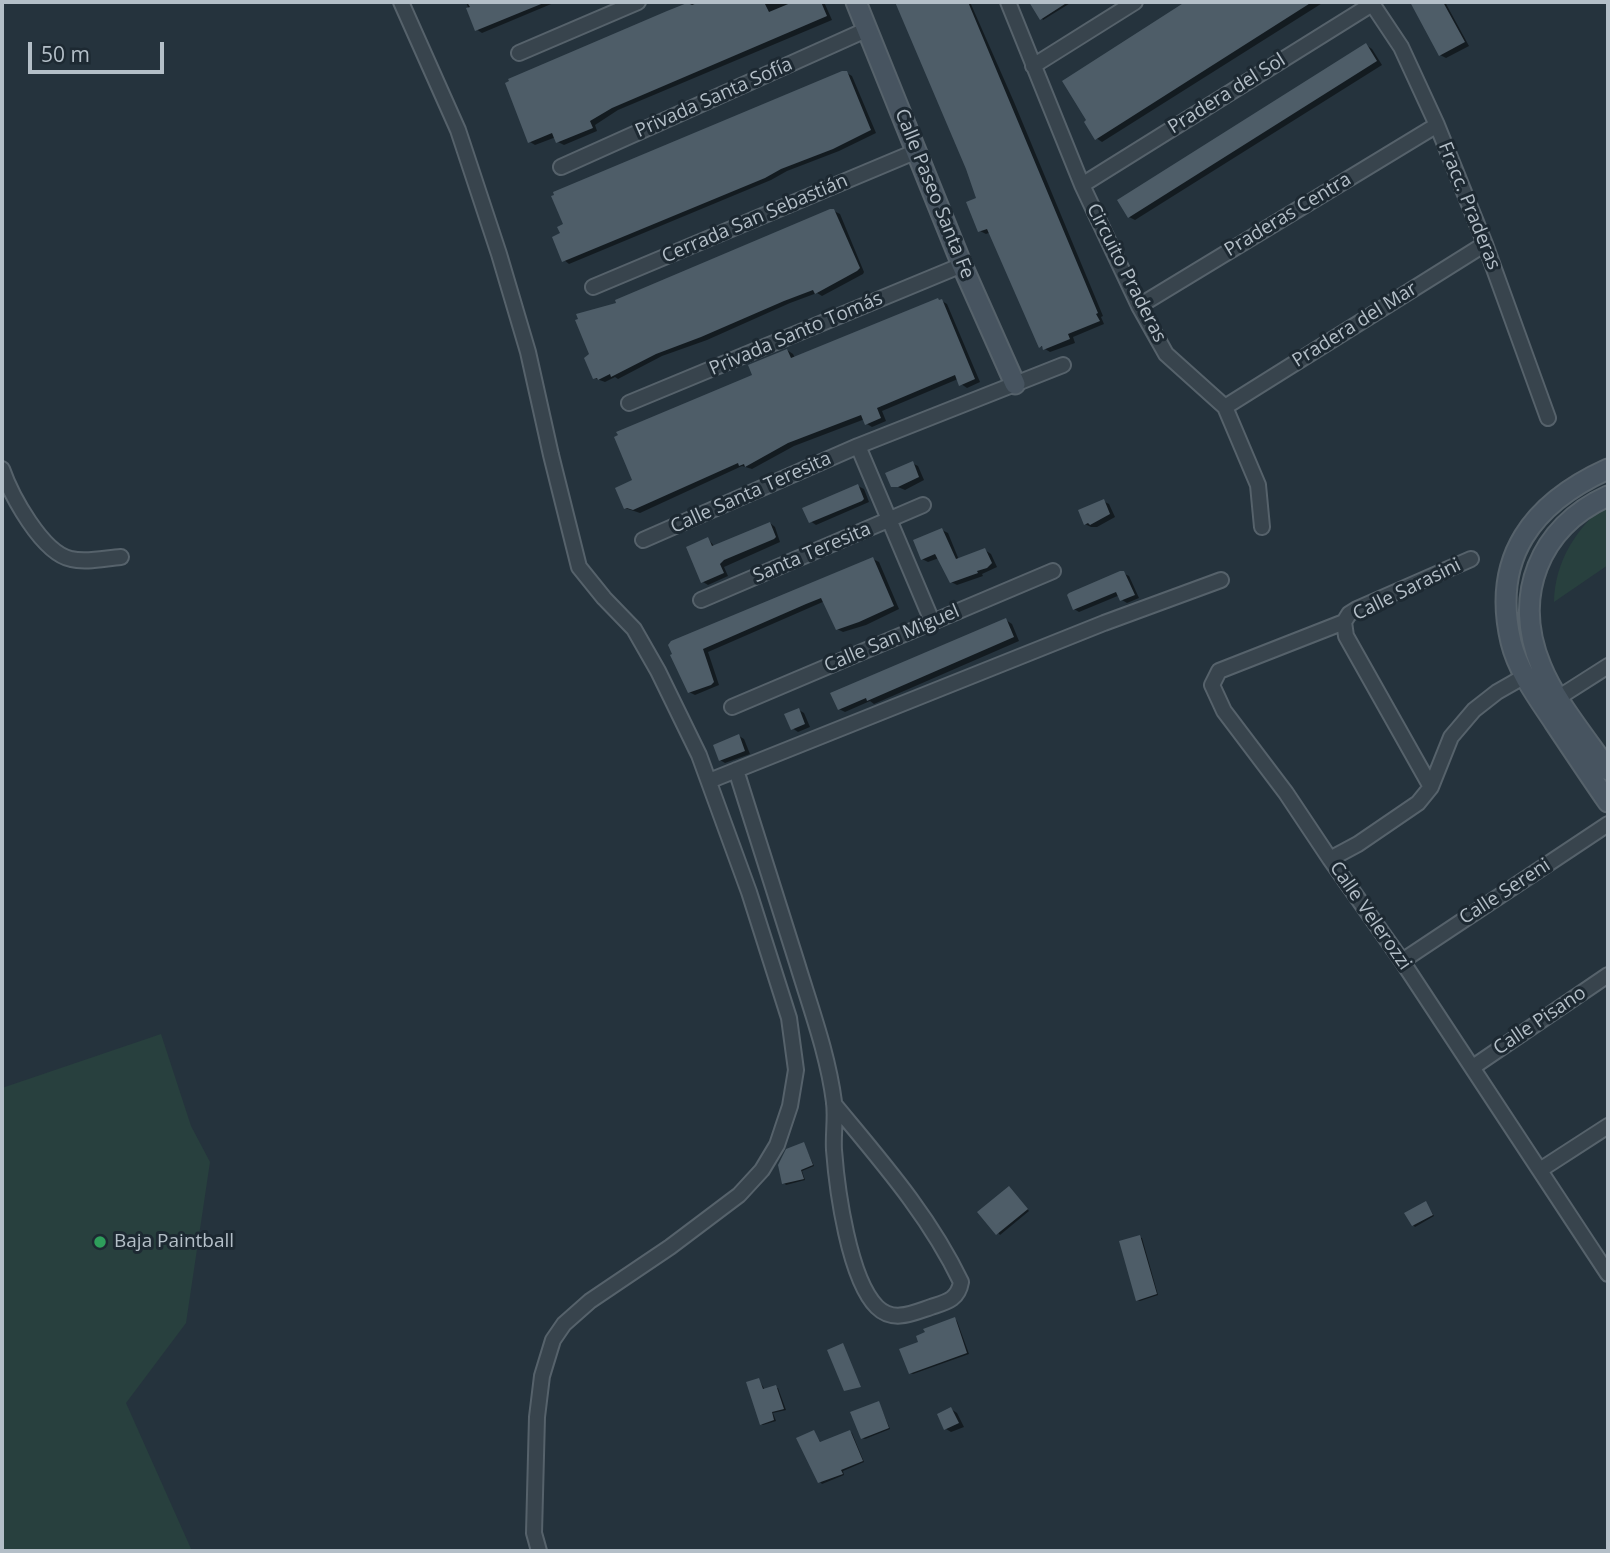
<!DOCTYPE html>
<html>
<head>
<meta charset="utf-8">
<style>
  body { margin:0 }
  #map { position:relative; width:1610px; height:1553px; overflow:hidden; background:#25333d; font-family:"Open Sans",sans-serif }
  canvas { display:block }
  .frame { position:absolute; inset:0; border:4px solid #b4bfc8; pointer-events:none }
  .scale { position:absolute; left:28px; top:42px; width:136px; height:32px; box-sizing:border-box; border:4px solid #b4bfc8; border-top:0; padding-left:9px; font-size:21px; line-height:24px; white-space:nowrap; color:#b4bfc8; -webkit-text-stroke:5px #1d2932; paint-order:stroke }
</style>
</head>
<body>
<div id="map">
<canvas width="1610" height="1553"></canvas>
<div class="frame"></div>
<div class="scale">50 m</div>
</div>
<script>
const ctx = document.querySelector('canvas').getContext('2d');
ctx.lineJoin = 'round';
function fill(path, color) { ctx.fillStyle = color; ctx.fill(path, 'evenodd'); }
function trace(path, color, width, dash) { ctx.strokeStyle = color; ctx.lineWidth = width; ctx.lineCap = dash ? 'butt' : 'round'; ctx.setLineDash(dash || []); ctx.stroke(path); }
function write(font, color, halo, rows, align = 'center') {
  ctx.font = font + ' "Open Sans",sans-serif'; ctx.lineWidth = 6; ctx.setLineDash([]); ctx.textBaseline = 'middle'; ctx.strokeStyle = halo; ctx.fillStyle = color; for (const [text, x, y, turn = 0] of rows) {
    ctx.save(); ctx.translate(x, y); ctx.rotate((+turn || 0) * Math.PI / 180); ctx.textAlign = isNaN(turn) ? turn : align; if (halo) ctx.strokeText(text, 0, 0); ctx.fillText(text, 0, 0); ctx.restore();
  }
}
const green = new Path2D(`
  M1608 502V565L1554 602C1555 560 1577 528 1608 502Z
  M161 1034 191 1126 210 1162 186 1323 126 1403 192 1551H2V1088Z`);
const shadow = new Path2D(`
  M466 2H556L482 33 476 29Z
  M697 2H824L832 20 618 110 595 125 597 131 564 145 558 142 556 137 535 145 530 142 510 79Z
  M896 2H970L1014 102 1103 316 1101 317 1104 324 1073 337 1075 343 1050 352 1040 346 991 232 986 234 980 231 978 199 967 168Z
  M1031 2H1072L1043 20Z
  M1191 2H1324L1102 142 1096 138 1089 121 1064 82Z
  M1411 2H1445L1469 46 1446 58 1440 55Z
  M1366 45 1372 49 1382 65 1135 220 1129 217Z
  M847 73 852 76 876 133 839 151 787 171 771 180 569 264 564 260Z
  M834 211 840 214 864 272 863 274 822 296 817 293 790 303 707 340 662 356 618 379 615 377 605 382 594 378 591 355 618 304Z
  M942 301 947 304 980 382 967 388 961 384 958 379 882 411 886 421 872 427 867 424 865 419 794 446 752 469 742 466 640 513 625 508 634 480 754 376 787 350 793 354 795 358Z
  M912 463 918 466 924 480 905 490 893 485Z
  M858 486 864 489 869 502 816 525 810 521Z
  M1103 501 1109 504 1115 517 1097 527H1091L1085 524Z
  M770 523 775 527 780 542 724 567 728 576 708 585 703 582 708 539 715 547Z
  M942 530 948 533 959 560 985 550 991 554 997 567 982 574 983 576 957 585 951 582 939 558 928 562 922 559Z
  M873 559 879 562 899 609 866 625 843 632 837 629 825 601 708 652 719 685 695 695 689 692 672 656Z
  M1123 573 1129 576 1139 598 1127 603 1122 600 1120 595 1079 612 1074 609Z
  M1006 620 1012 624 1019 641 874 704 870 701 845 712 839 709Z
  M799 710 804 713 810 727 798 732 792 728Z
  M739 736 744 739 750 754 725 763 720 760Z
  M804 1144 814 1166 802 1171 805 1180 786 1185 784 1183Z
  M1011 1190 1029 1211 1000 1235 980 1212Z
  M1426 1203 1434 1216 1415 1227 1413 1225Z
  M1139 1237 1142 1238 1158 1295 1140 1301 1137 1300Z
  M955 1319 957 1321 969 1354 913 1374 910 1373 920 1343Z
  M759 1380 765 1390 778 1388 786 1410 773 1413 776 1421 763 1425 761 1424Z
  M879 1403 890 1429 865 1439 862 1438Z
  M951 1409 957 1413 964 1427 951 1432 946 1429Z
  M814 1432 821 1443 850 1432 852 1433 864 1462 843 1471 844 1475 822 1484 820 1482Z`);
const building = new Path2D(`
  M467 2H546L475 31 466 8 470 7Z
  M700 2H764L769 12 793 2H821L827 16 612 108 590 121 593 128 556 143 552 133 528 143 505 83 509 81 508 79 667 11 687 3 692 5Z
  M895 2H968L1098 313 1096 314 1100 321 1068 334 1070 339 1043 350 1042 346 1039 348 987 229 978 232 966 202 976 198 966 169Z
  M1029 2H1068L1040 20Z
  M1185 2H1312L1095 140 1084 122 1086 120 1062 81Z
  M1410 2H1443L1465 42 1439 56Z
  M1366 43 1377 61 1128 218 1117 200Z
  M842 71H847L871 130 833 149 781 169 765 178 562 262 552 237 560 233 557 227 563 224 551 196 554 195 553 192Z
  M830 209H834L860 268 857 271 815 294 813 290 784 301 701 337 656 354 611 377 610 374 598 380 597 378 593 379 584 358 589 354 575 320 578 319 576 314 616 303 615 300Z
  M938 298 939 300 942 299 975 379 959 386 955 375 877 408 881 418 865 425 861 415 788 443 745 467 744 464 739 466 738 463 633 510 627 508 624 509 615 488 632 480 614 437 618 435 616 432 752 375 748 365 787 349 791 358Z
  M913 461 919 477 898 487H891L885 473Z
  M858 484 864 499 862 501 809 523 802 508Z
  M1104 499 1110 514 1090 525 1088 523 1084 525 1078 510Z
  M770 522 776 537 774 539 724 560 720 564 724 573 701 583 686 547 708 537 712 546Z
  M942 528 956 559 985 548 992 563 987 568 977 571 978 573 950 583 935 554 921 560 913 540Z
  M873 557 894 606 859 622 836 630 821 598 806 604 703 649 714 682 711 685 688 693 670 655 672 654 668 645 671 641Z
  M1120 571H1124L1135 595 1120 601 1116 592 1073 610 1067 595 1069 593Z
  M1006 618 1014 637 867 701 866 698 838 710 830 693Z
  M799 708 805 724 791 730 784 714Z
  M739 734 745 751 719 761 713 745Z
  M804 1142 813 1165 801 1170 804 1179 782 1184 778 1165 786 1149Z
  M1009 1186 1028 1209 996 1235 977 1212Z
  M1426 1201 1433 1215 1412 1226 1404 1213Z
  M1140 1235 1157 1294 1136 1301 1119 1241Z
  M955 1317 967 1353 909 1374 899 1349 918 1342 916 1336 925 1332 923 1329Z
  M843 1343 861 1387 844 1391 827 1350Z
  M759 1378 763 1389 776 1385 784 1409 772 1412 774 1420 760 1425 746 1382Z
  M879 1401 889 1428 861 1439 850 1412Z
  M951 1407 959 1423 944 1430 937 1414Z
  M814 1430 820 1442 850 1430 863 1461 841 1470 843 1474 818 1483 796 1438Z`);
const street = new Path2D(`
  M401 2 458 130 499 254 528 352 551 455 579 567 604 598 634 629 658 671 699 755 749 892 789 1018 796 1070 790 1106 777 1145 762 1170 739 1195 670 1247 590 1301 564 1324 553 1340 542 1376 537 1417 534 1533 539 1551
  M1008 2 1082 185 1139 306 1166 354 1225 407 1258 485 1262 527
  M1371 2 1401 47 1437 125 1485 244 1548 418
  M519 53 638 2
  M1033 66 1135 2
  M561 167 868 29
  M1082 185 1372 4
  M593 287 917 151
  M1139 306 1437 125
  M629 403 962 265
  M1225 407 1485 244
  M858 446 932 621
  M2 469C11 495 42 553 71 559 86 563 106 558 121 557
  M643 540 858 446 1063 365
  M701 600 923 505
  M1344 622 1219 671 1212 685 1224 711 1286 793 1330 859 1402 961 1608 1274
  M1344 622 1346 636 1431 787
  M1344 622 1349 614 1357 609 1471 559
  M1550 703 1608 666
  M732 707 1053 571
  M736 770C756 835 777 899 797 963 811 1009 828 1055 834 1102 836 1118 833 1134 834 1150 837 1190 849 1279 877 1307 893 1323 913 1313 931 1307 946 1302 958 1300 961 1282 929 1215 881 1161 834 1104
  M709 781 1104 623 1221 580
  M1330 859 1358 844 1418 803 1431 787 1451 737 1474 710 1497 692 1525 676
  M1402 961 1608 824
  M1473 1067 1608 975
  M1540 1170 1608 1126`);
const secondary = new Path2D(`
  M856 2 962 265 1015 384
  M1608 469C1533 503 1491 557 1511 642 1518 671 1538 698 1554 722 1572 749 1590 776 1608 802
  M1608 496C1539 527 1512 596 1541 666 1555 701 1586 738 1608 770`);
const markers = [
  [100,1242,7,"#2e9e5b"]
];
const streetNames = [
  ["Pradera del Sol",1227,94,-32],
  ["Privada Santa Sofía",714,98,-24],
  ["Calle Paseo Santa Fe",934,194,68],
  ["Fracc. Praderas",1469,206,68],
  ["Praderas Centra",1288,215,-31],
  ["Cerrada San Sebastián",755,219,-23],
  ["Circuito Praderas",1126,273,63],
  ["Pradera del Mar",1355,325,-32],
  ["Privada Santo Tomás",796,334,-23],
  ["Calle Santa Teresita",751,493,-24],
  ["Santa Teresita",812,553,-23],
  ["Calle Sarasini",1407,590,-26],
  ["Calle San Miguel",892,639,-23],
  ["Calle Sereni",1505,892,-33],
  ["Calle Velerozzi",1370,916,55],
  ["Calle Pisano",1540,1021,-34]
];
const poiNames = [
  ["Baja Paintball",114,1242]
];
fill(green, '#28403e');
fill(shadow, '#0007');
fill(building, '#4e5d68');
trace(street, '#56626b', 18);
trace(secondary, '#56626b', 23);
trace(street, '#38444d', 14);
trace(secondary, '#475460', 19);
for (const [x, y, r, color] of markers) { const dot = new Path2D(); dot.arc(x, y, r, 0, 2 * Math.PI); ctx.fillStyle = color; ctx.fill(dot); trace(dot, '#1d2932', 2.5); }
write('19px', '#b4bfc8', '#1d2932', streetNames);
write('19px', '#b4bfc8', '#1d2932', poiNames, 'left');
</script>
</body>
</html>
